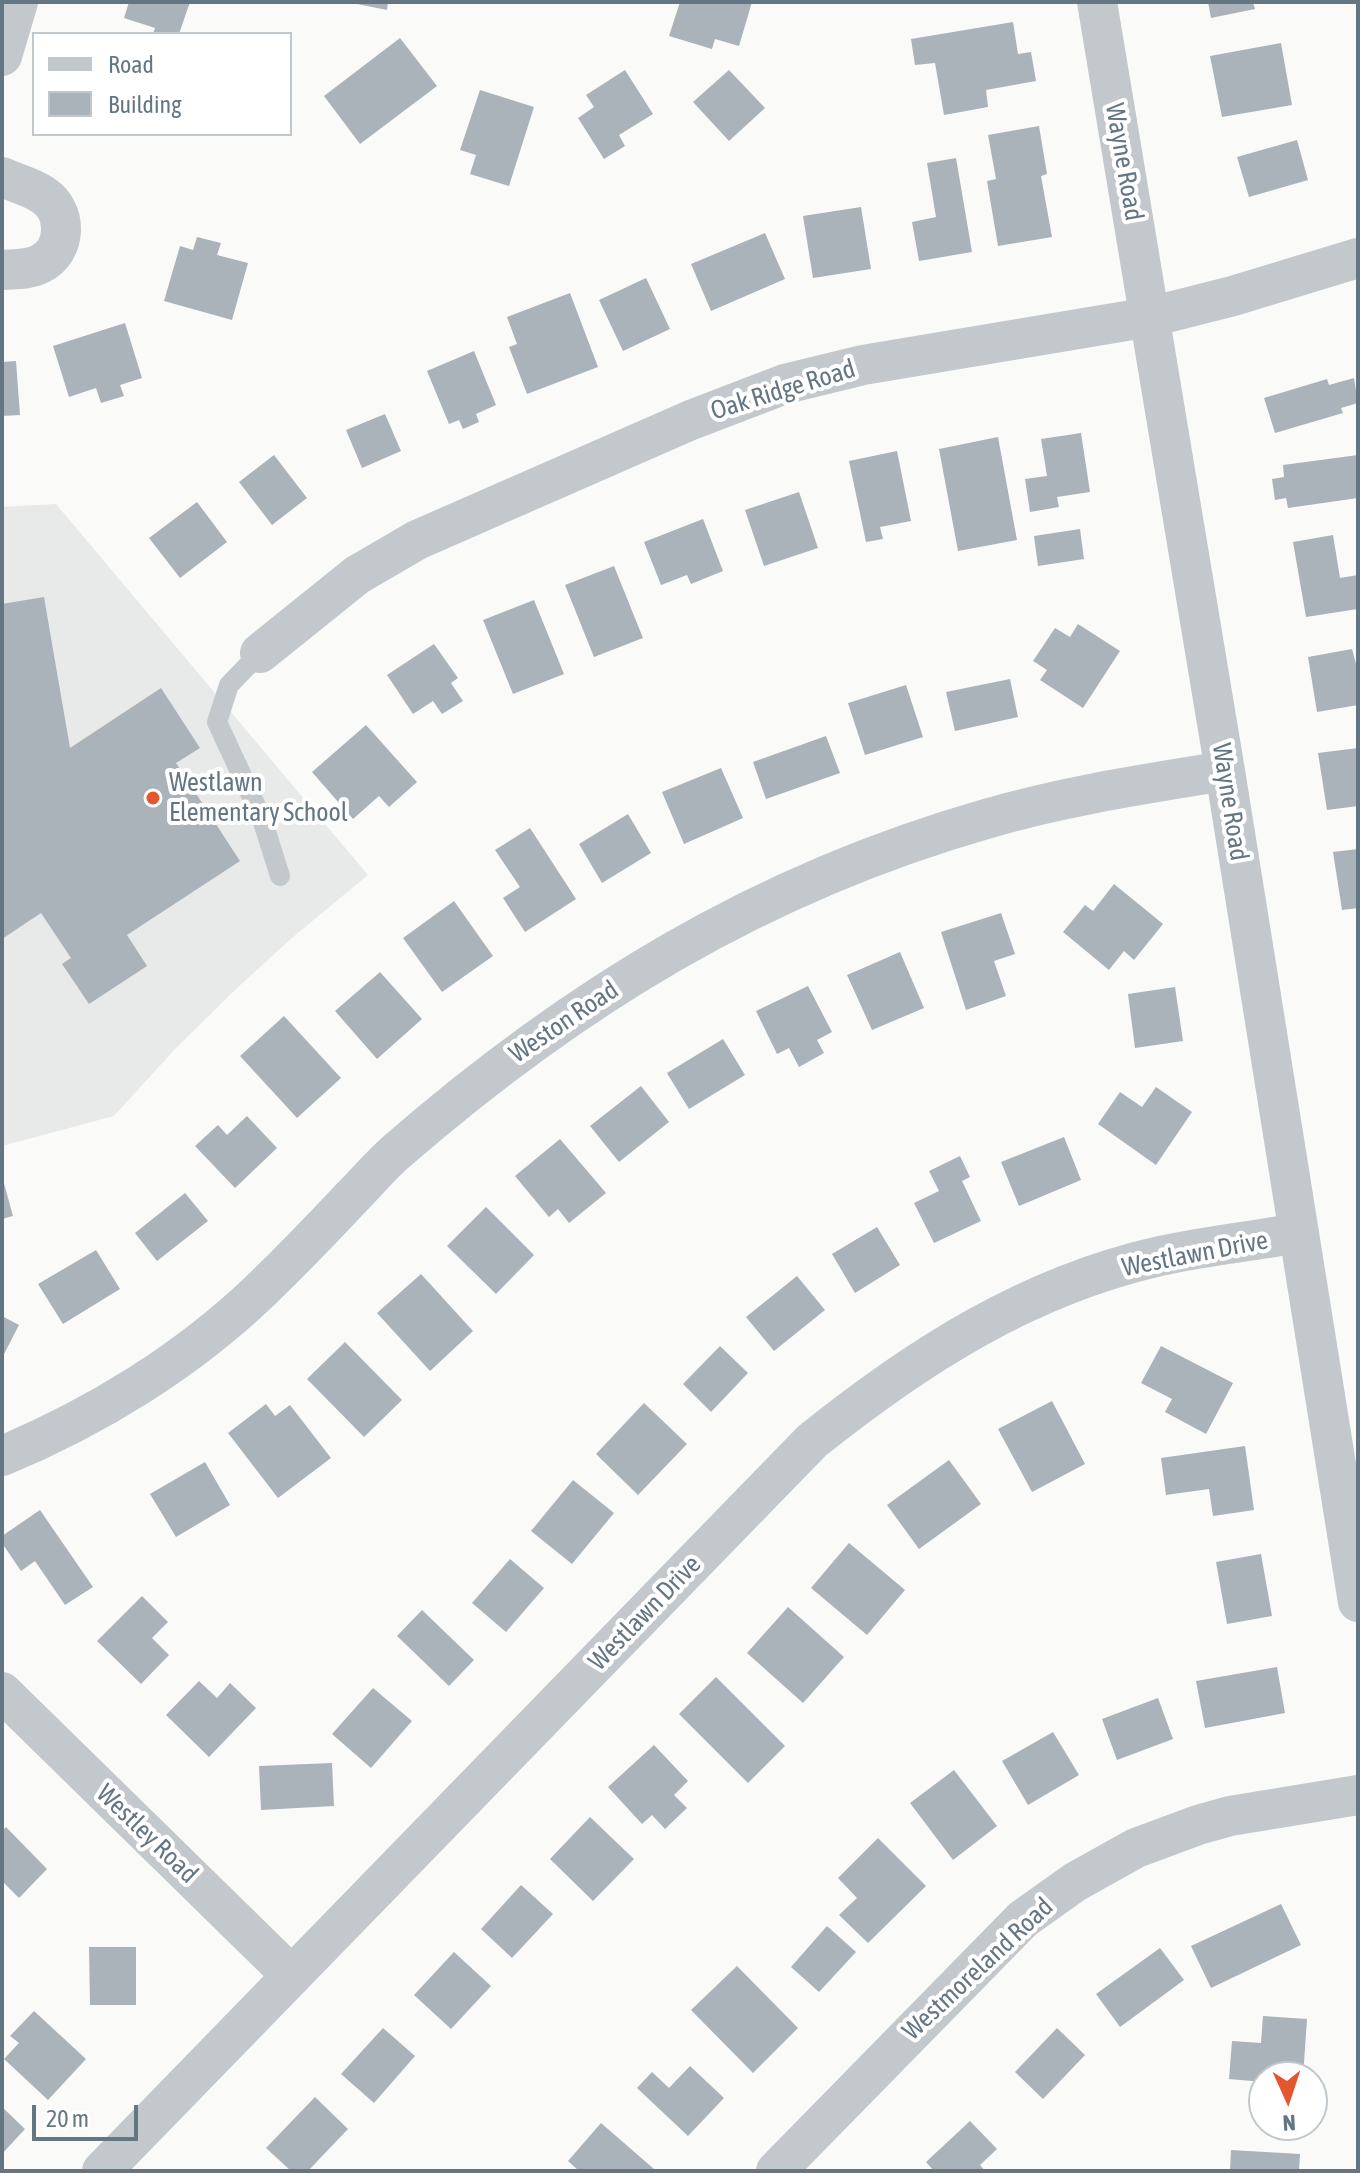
<!DOCTYPE html>
<html>
<head>
<meta charset="utf-8">
<style>
	body { margin:0 }
	#map { position:relative; width:1360px; height:2173px; overflow:hidden; background:#fafaf8; font-family:"Asap Condensed",sans-serif }
	canvas { display:block }
	.frame { position:absolute; inset:0; border:4px solid #657683; pointer-events:none }
	.legend { position:absolute; left:32px; top:32px; width:260px; height:104px; box-sizing:border-box; background:#fff; border:2px solid #c1c8cd; margin:0; padding:10px 14px; list-style:none; font-size:24px; color:#657683 }
	.legend li { display:flex; align-items:center; gap:16px; height:40px }
	.legend b { width:40px; border:2px solid #c1c8cd }
	.north { position:absolute; left:1248px; top:2061px; width:80px; height:80px; box-sizing:border-box; background:#fff; border:2px solid #c1c8cd; border-radius:50%; rotate:177deg; font-size:22px; font-weight:700; line-height:32px; text-align:center; color:#657683 }
	.north::after { content:''; display:block; margin:auto; width:28px; height:36px; background:#e4572e; clip-path:polygon(50% 0,100% 100%,50% 72%,0 100%) }
	.scale { position:absolute; left:32px; top:2105px; width:106px; height:36px; box-sizing:border-box; border:4px solid #657683; border-top:0; padding-left:10px; font-size:24px; line-height:28px; white-space:nowrap; color:#657683; -webkit-text-stroke:6px #fff; paint-order:stroke }
</style>
</head>
<body>
<div id="map">
<canvas width="1360" height="2173"></canvas>
<div class="frame"></div>
<ul class="legend">
<li><b style="height:10px;background:#c3c8cc"></b>Road</li>
<li><b style="height:22px;background:#aab3b9"></b>Building</li>
</ul>
<div class="north">N</div>
<div class="scale">20 m</div>
</div>
<script>
const context = document.querySelector('canvas').getContext('2d');
context.lineJoin = 'round';
function fillPath(path, color) { context.fillStyle = color; context.fill(path, 'evenodd'); }
function stroke(path, color, width, dash) { context.strokeStyle = color; context.lineWidth = width; context.lineCap = dash ? 'butt' : 'round'; context.setLineDash(dash || []); context.stroke(path); }
function drawText(font, color, halo, rows, align = 'center') {
  context.font = font + ' "Asap Condensed",sans-serif'; context.lineWidth = 8; context.setLineDash([]); context.textBaseline = 'middle'; context.strokeStyle = halo; context.fillStyle = color; for (const [text, x, y, turn = 0] of rows) {
    context.save(); context.translate(x, y); context.rotate((+turn || 0) * Math.PI / 180); context.textAlign = isNaN(turn) ? turn : align; if (halo) context.strokeText(text, 0, 0); context.fillText(text, 0, 0); context.restore();
  }
}
fillPath(new Path2D(`
	M 56,504 L 368,875 L 293,937 L 237,988 L 175,1049 L 114,1116 L 2,1146 L 2,507 Z`), '#e8e9e9');
fillPath(new Path2D(`
	M 129,2 L 190,2 L 179,34 L 153,34 L 155,28 L 124,18 Z
	M 347,2 L 388,2 L 387,10 Z
	M 680,2 L 752,2 L 739,46 L 715,39 L 712,49 L 669,36 Z
	M 1208,2 L 1253,2 L 1255,9 L 1211,18 Z
	M 1013,22 L 1018,54 L 1031,52 L 1036,81 L 986,90 L 988,107 L 944,115 L 935,63 L 915,65 L 911,39 Z
	M 400,38 L 437,86 L 360,144 L 324,96 Z
	M 1281,43 L 1292,105 L 1222,117 L 1210,56 Z
	M 625,70 L 653,114 L 619,135 L 625,146 L 604,159 L 578,118 L 594,107 L 586,95 Z
	M 729,70 L 765,108 L 729,141 L 693,102 Z
	M 480,90 L 534,107 L 509,186 L 470,174 L 476,155 L 460,150 Z
	M 1039,126 L 1047,174 L 1041,176 L 1052,237 L 998,246 L 987,181 L 996,179 L 988,135 Z
	M 1297,140 L 1308,180 L 1249,197 L 1237,157 Z
	M 956,158 L 972,252 L 919,261 L 912,222 L 936,217 L 927,163 Z
	M 861,207 L 871,269 L 813,278 L 803,216 Z
	M 765,233 L 785,279 L 711,311 L 691,264 Z
	M 197,237 L 221,243 L 217,255 L 248,263 L 232,320 L 164,301 L 180,246 L 193,250 Z
	M 646,278 L 670,329 L 623,351 L 599,300 Z
	M 570,293 L 598,367 L 527,394 L 509,347 L 517,344 L 507,317 Z
	M 125,323 L 142,378 L 120,385 L 124,396 L 101,403 L 96,388 L 69,397 L 53,346 Z
	M 474,351 L 496,405 L 476,414 L 479,422 L 463,429 L 459,420 L 449,424 L 427,371 Z
	M 16,361 L 20,415 L 2,416 L 2,362 Z
	M 1354,378 L 1358,403 L 1341,408 L 1343,413 L 1275,433 L 1264,398 L 1327,379 L 1329,385 Z
	M 385,414 L 401,451 L 362,468 L 346,430 Z
	M 1081,433 L 1090,492 L 1057,497 L 1059,507 L 1030,512 L 1025,479 L 1047,476 L 1041,439 Z
	M 998,437 L 1017,540 L 958,551 L 939,449 Z
	M 897,451 L 911,521 L 880,527 L 883,539 L 866,542 L 849,461 Z
	M 274,455 L 307,498 L 272,525 L 239,482 Z
	M 1358,455 L 1358,498 L 1288,508 L 1286,498 L 1275,500 L 1272,479 L 1284,477 L 1283,465 Z
	M 799,492 L 818,548 L 764,566 L 745,510 Z
	M 197,502 L 227,542 L 180,578 L 149,538 Z
	M 703,519 L 723,571 L 691,584 L 687,575 L 661,585 L 644,542 Z
	M 1080,529 L 1084,559 L 1038,566 L 1034,536 Z
	M 1333,535 L 1340,578 L 1358,575 L 1358,609 L 1306,617 L 1293,542 Z
	M 614,566 L 643,638 L 594,657 L 565,585 Z
	M 44,597 L 70,748 L 161,688 L 200,748 L 176,763 L 240,861 L 127,935 L 147,966 L 89,1004 L 62,964 L 71,958 L 41,913 L 2,939 L 2,604 Z
	M 534,600 L 564,674 L 513,694 L 483,620 Z
	M 1078,624 L 1120,651 L 1083,708 L 1040,680 L 1047,670 L 1033,661 L 1055,628 L 1070,637 Z
	M 434,644 L 458,678 L 451,683 L 463,701 L 442,714 L 433,701 L 413,714 L 387,675 Z
	M 1352,649 L 1358,671 L 1358,705 L 1317,712 L 1308,657 Z
	M 1010,679 L 1018,717 L 955,731 L 946,692 Z
	M 906,685 L 923,737 L 865,755 L 848,703 Z
	M 366,725 L 417,782 L 389,807 L 379,796 L 353,819 L 312,772 Z
	M 826,736 L 840,773 L 766,799 L 753,762 Z
	M 1358,748 L 1358,806 L 1327,810 L 1318,753 Z
	M 721,768 L 743,818 L 684,844 L 662,792 Z
	M 628,814 L 651,853 L 602,883 L 579,844 Z
	M 530,828 L 576,899 L 525,932 L 503,898 L 520,887 L 495,850 Z
	M 1358,849 L 1358,908 L 1342,910 L 1333,852 Z
	M 1114,884 L 1163,924 L 1134,960 L 1124,951 L 1109,970 L 1063,932 L 1085,905 L 1093,911 Z
	M 454,901 L 493,956 L 442,992 L 403,938 Z
	M 1001,913 L 1015,954 L 994,961 L 1006,996 L 966,1010 L 941,932 Z
	M 900,952 L 924,1008 L 872,1030 L 847,975 Z
	M 380,972 L 422,1019 L 377,1059 L 335,1011 Z
	M 808,986 L 832,1032 L 817,1040 L 824,1053 L 799,1067 L 789,1048 L 777,1054 L 756,1011 Z
	M 1175,987 L 1183,1041 L 1135,1048 L 1128,994 Z
	M 284,1016 L 341,1078 L 297,1118 L 240,1056 Z
	M 723,1039 L 745,1075 L 689,1109 L 667,1073 Z
	M 641,1086 L 669,1122 L 619,1162 L 590,1126 Z
	M 1156,1087 L 1192,1112 L 1156,1165 L 1098,1124 L 1120,1092 L 1142,1107 Z
	M 247,1116 L 277,1148 L 235,1188 L 195,1146 L 218,1125 L 227,1135 Z
	M 1064,1137 L 1081,1180 L 1019,1206 L 1001,1162 Z
	M 560,1139 L 606,1193 L 569,1223 L 558,1209 L 549,1217 L 515,1176 Z
	M 960,1156 L 970,1177 L 962,1181 L 981,1221 L 934,1243 L 914,1203 L 939,1191 L 929,1171 Z
	M 2,1176 L 13,1216 L 2,1219 Z
	M 185,1193 L 208,1221 L 157,1261 L 135,1233 Z
	M 486,1207 L 534,1255 L 496,1294 L 447,1246 Z
	M 877,1227 L 900,1265 L 855,1293 L 832,1254 Z
	M 96,1250 L 120,1289 L 63,1324 L 38,1284 Z
	M 421,1274 L 473,1331 L 430,1371 L 377,1313 Z
	M 797,1276 L 825,1310 L 774,1351 L 746,1317 Z
	M 2,1316 L 19,1325 L 2,1358 Z
	M 345,1342 L 402,1400 L 364,1437 L 307,1379 Z
	M 720,1346 L 748,1373 L 711,1412 L 683,1384 Z
	M 1161,1346 L 1233,1383 L 1206,1434 L 1165,1412 L 1172,1399 L 1141,1383 Z
	M 1052,1401 L 1085,1464 L 1032,1492 L 998,1429 Z
	M 644,1403 L 687,1444 L 638,1495 L 596,1454 Z
	M 266,1404 L 275,1416 L 290,1405 L 331,1458 L 278,1498 L 228,1433 Z
	M 1245,1446 L 1254,1510 L 1213,1516 L 1209,1489 L 1166,1495 L 1161,1458 Z
	M 949,1460 L 981,1504 L 919,1549 L 887,1505 Z
	M 205,1462 L 230,1505 L 176,1537 L 150,1494 Z
	M 573,1480 L 614,1513 L 572,1564 L 531,1531 Z
	M 40,1510 L 93,1587 L 65,1605 L 35,1561 L 21,1571 L 2,1543 L 2,1536 Z
	M 849,1543 L 905,1590 L 867,1635 L 811,1588 Z
	M 1261,1554 L 1272,1616 L 1227,1624 L 1216,1562 Z
	M 510,1559 L 544,1588 L 506,1632 L 472,1603 Z
	M 142,1596 L 168,1622 L 152,1638 L 169,1655 L 141,1684 L 97,1641 Z
	M 788,1607 L 844,1657 L 803,1703 L 747,1653 Z
	M 422,1610 L 474,1660 L 449,1686 L 397,1636 Z
	M 1277,1667 L 1285,1713 L 1205,1728 L 1196,1681 Z
	M 716,1677 L 785,1746 L 748,1783 L 679,1714 Z
	M 199,1681 L 217,1698 L 230,1683 L 256,1708 L 209,1757 L 166,1715 Z
	M 373,1688 L 412,1721 L 371,1768 L 332,1734 Z
	M 1158,1698 L 1173,1739 L 1117,1760 L 1102,1719 Z
	M 1053,1732 L 1079,1775 L 1028,1805 L 1002,1761 Z
	M 654,1745 L 688,1781 L 674,1795 L 687,1808 L 665,1829 L 652,1815 L 642,1824 L 608,1787 Z
	M 332,1763 L 334,1806 L 261,1810 L 259,1766 Z
	M 954,1770 L 997,1826 L 953,1860 L 910,1803 Z
	M 590,1817 L 634,1859 L 593,1901 L 550,1859 Z
	M 6,1827 L 47,1869 L 19,1898 L 2,1881 L 2,1831 Z
	M 878,1838 L 926,1886 L 868,1943 L 839,1915 L 857,1898 L 838,1878 Z
	M 521,1885 L 553,1914 L 512,1958 L 481,1929 Z
	M 1281,1904 L 1301,1945 L 1211,1988 L 1191,1946 Z
	M 827,1926 L 856,1952 L 819,1992 L 791,1967 Z
	M 89,1947 L 136,1947 L 136,2005 L 90,2005 Z
	M 1160,1948 L 1184,1980 L 1120,2027 L 1096,1994 Z
	M 454,1952 L 491,1986 L 451,2029 L 414,1995 Z
	M 737,1966 L 798,2028 L 753,2073 L 691,2010 Z
	M 34,2011 L 86,2059 L 48,2100 L 4,2059 L 19,2043 L 10,2036 Z
	M 1263,2016 L 1307,2019 L 1303,2077 L 1264,2077 L 1264,2082 L 1229,2079 L 1232,2041 L 1261,2043 Z
	M 383,2028 L 415,2056 L 374,2103 L 341,2074 Z
	M 1057,2028 L 1085,2055 L 1043,2099 L 1015,2072 Z
	M 690,2066 L 724,2098 L 688,2136 L 637,2088 L 652,2072 L 669,2088 Z
	M 315,2097 L 348,2129 L 308,2171 L 291,2171 L 266,2148 Z
	M 2,2107 L 25,2129 L 2,2154 Z
	M 970,2121 L 997,2149 L 980,2165 L 985,2171 L 934,2171 L 926,2162 Z
	M 601,2123 L 654,2169 L 653,2171 L 579,2171 L 568,2161 Z
	M 1231,2150 L 1300,2154 L 1299,2171 L 1230,2171 Z`), '#aab3b9');
stroke(new Path2D(`
	M 260,653 L 229,685 L 217,722 L 262,819 L 280,876`), '#c3c8cc', 20);
stroke(new Path2D(`
	M 1097,2 L 1225,771 L 1358,1602
	M 2,56 L 18,2
	M 2,177 C 15,183 32,187 43,195 C 68,211 67,251 40,264 C 28,270 15,269 2,270
	M 260,653 L 357,575 L 417,540 L 691,420 L 785,384 L 863,365 L 1150,317 L 1233,296 L 1358,258
	M 2,1456 C 96,1417 187,1361 261,1290 C 292,1260 322,1229 351,1198 C 366,1183 380,1166 396,1152 C 573,998 759,884 986,819 C 1064,796 1145,784 1225,771
	M 2,1692 L 292,1976
	M 102,2171 L 812,1441 C 917,1357 1027,1286 1160,1256 C 1206,1246 1253,1241 1299,1233
	M 776,2171 L 1023,1919 L 1075,1882 L 1136,1848 L 1198,1825 L 1230,1816 L 1358,1795`), '#c3c8cc', 40);
for (const [x, y, r, color] of [
	[153,798,8,"#e4572e"]
]) { const dot = new Path2D(); dot.arc(x, y, r, 0, 2 * Math.PI); context.fillStyle = color; context.fill(dot); stroke(dot, '#fff', 3); }
drawText('26px', '#657683', '#fff', [
	["Wayne Road",1124,162,80],
	["Oak Ridge Road",783,390,-17],
	["Wayne Road",1230,802,81],
	["Weston Road",564,1022,-34],
	["Westlawn Drive",1195,1254,-11],
	["Westlawn Drive",645,1613,-46],
	["Westley Road",147,1834,44],
	["Westmoreland Road",978,1969,-43]
]);
drawText('26px', '#657683', '#fff', [
	["Westlawn",169,783],
	["Elementary School",169,813]
], 'left');
</script>
</body>
</html>
